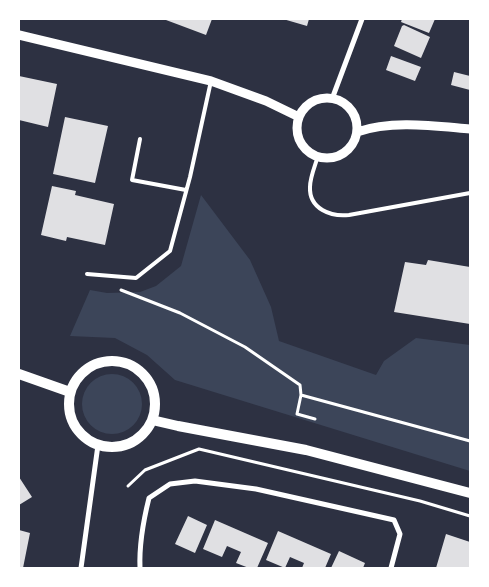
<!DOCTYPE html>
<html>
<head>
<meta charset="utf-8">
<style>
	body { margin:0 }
	#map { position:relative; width:489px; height:587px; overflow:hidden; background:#2d3142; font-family:Raleway,sans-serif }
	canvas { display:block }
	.frame { position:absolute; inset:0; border:20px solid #fff; pointer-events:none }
</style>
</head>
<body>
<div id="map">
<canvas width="489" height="587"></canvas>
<div class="frame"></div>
</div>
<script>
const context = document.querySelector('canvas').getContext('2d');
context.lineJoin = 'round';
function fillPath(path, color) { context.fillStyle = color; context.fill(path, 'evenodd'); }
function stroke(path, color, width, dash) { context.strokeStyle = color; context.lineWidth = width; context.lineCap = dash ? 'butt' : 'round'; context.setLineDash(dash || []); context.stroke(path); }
fillPath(new Path2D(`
	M 201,195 L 250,260 L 271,307 L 279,341 L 376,375 L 384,361 L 416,338 L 470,345 L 470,471 L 175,380 L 147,355 L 115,338 L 70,336 L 90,290 L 107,293 L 140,292 L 156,286 L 181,266 Z
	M82 404a30 30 0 1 1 60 0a30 30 0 1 1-60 0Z`), '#3c4559');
fillPath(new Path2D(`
	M 167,19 L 212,19 L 206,35 L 166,20 Z
	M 283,19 L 309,19 L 307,26 Z
	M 402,19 L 435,19 L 429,33 L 401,22 Z
	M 404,25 L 430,37 L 421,58 L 394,46 L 402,26 Z
	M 391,56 L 421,67 L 415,81 L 386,70 Z
	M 454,72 L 470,76 L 470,90 L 451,85 Z
	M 19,76 L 57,84 L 48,127 L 19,120 Z
	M 65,117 L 108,126 L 95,183 L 53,174 Z
	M 52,186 L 76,191 L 75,195 L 114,204 L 105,245 L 67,237 L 66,241 L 41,235 Z
	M 428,260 L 470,267 L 470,324 L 394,312 L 405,262 L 426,265 Z
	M 19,477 L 32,497 L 19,505 Z
	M 188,516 L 207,525 L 195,553 L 175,544 Z
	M 215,520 L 268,543 L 257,568 L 249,568 L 236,563 L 241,552 L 227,546 L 222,557 L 203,549 Z
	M 19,530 L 30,533 L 23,568 L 19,568 Z
	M 278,531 L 331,554 L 325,568 L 302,568 L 304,563 L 290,557 L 285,568 L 266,560 Z
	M 446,534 L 470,542 L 469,568 L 436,568 Z
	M 339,551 L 365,563 L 363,568 L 331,568 Z`), '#e0e0e3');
stroke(new Path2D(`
	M 121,290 L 180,313 L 245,347 L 300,385 L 301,395 L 297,414 L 315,419
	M 301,395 L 470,441
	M 128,486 L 145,470 L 199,449 L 420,501 L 470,516`), '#fff', 3);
stroke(new Path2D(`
	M 140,139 L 132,180 L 186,190
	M 318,156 C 315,166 310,177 310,187 C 309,209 331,217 349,215 L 470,193
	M 87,274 L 136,278 L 170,251 L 190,177 L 211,81`), '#fff', 4);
stroke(new Path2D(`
	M 332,99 L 362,19
	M 81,568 L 98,445
	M 140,568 C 139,544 143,522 149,498 L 170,484 L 195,481 L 256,489 L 394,520 L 400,534 L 391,568`), '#fff', 5);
stroke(new Path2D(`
	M 19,35 L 211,81 L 266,101 L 299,117
	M297 128a30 30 0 1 1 60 0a30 30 0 1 1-60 0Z
	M 357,132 C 392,120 434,126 470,129`), '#fff', 9);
stroke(new Path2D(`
	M69 404a43 43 0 1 1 86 0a43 43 0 1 1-86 0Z
	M 19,374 L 70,392
	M 152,420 L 178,426 L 306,450 L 470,493`), '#fff', 10);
</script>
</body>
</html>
